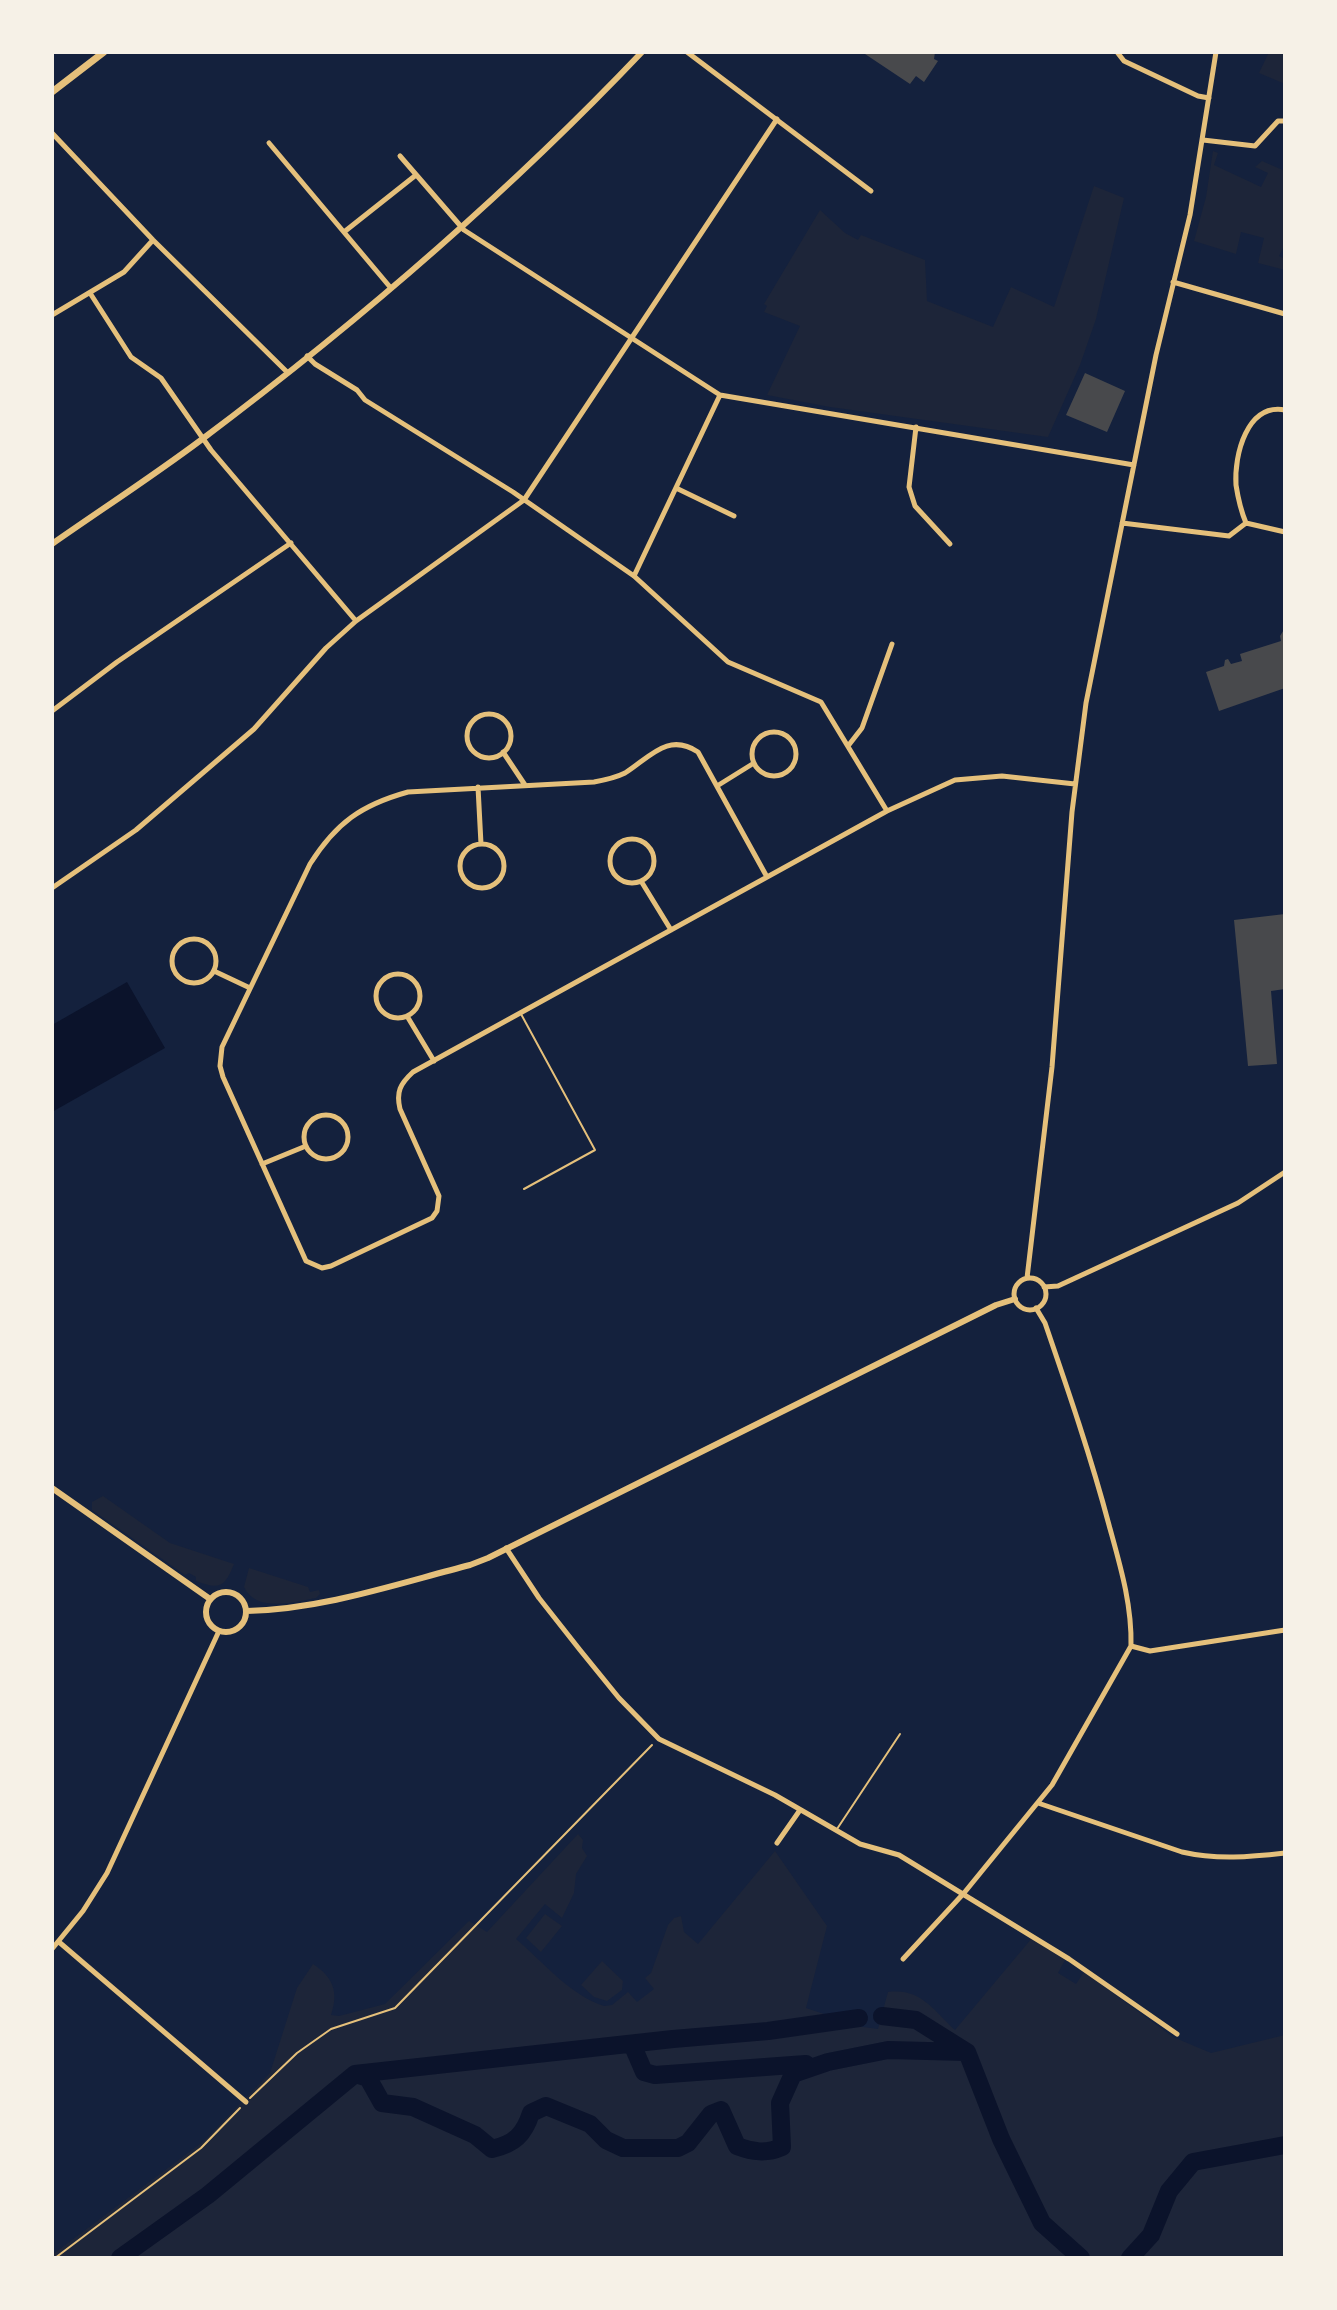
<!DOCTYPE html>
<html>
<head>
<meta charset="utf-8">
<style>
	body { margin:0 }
	#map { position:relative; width:1337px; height:2310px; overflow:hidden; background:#14213d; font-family:Jost,sans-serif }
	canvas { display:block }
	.frame { position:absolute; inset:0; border:54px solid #f6f1e7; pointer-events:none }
</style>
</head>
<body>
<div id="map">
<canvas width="1337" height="2310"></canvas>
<div class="frame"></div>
</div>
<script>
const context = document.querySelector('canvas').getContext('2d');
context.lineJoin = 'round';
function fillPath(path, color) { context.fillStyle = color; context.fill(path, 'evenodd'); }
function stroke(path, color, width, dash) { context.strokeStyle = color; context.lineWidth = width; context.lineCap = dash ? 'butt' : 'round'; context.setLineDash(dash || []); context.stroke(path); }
fillPath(new Path2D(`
	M 1269,52 L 1285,52 L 1285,84 L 1259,73 Z
	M 1213,151 L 1218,153 L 1214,165 L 1261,187 L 1268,173 L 1255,167 L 1262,161 L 1285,171 L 1285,244 L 1279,256 L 1285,259 L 1285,270 L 1258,263 L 1264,238 L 1241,232 L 1236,254 L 1194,241 L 1206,197 Z
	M 1094,186 L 1124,198 L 1096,319 L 1080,365 L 1048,437 L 830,407 L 767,395 L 800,326 L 764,312 L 767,306 L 764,304 L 820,210 L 845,233 L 858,240 L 861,235 L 925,260 L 927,301 L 993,327 L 1011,287 L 1054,307 Z
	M 103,1496 L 170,1543 L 234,1564 C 225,1587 220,1590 196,1581 L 196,1577 L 189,1573 L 185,1575 L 92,1510 L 92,1502 Z
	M 249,1568 L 308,1587 L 310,1592 L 319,1590 L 320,1594 L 316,1598 C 294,1602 256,1613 244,1587 Z
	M 578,1834 L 583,1840 L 582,1848 L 587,1856 L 576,1874 L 574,1893 L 562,1918 L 545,1904 L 516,1939 C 541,1960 571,1996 604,2006 L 612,2005 L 628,1992 L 637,2002 L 654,1989 L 645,1978 L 651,1973 L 668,1925 L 674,1918 L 681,1916 L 684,1932 L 698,1944 L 775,1851 L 827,1926 L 806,2008 L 863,2027 L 878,2029 L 888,1992 C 921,1988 932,2009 955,2030 L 1032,1938 L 1065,1960 L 1058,1973 L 1076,1984 L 1084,1972 L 1173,2037 L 1211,2053 L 1285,2035 L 1285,2258 L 52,2258 L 52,2255 L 204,2141 L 270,2073 L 297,1988 L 313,1964 C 333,1977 339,1992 331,2015 L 339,2016 L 385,2004 L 469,1921 L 487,1932 Z
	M 545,1914 L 562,1926 L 541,1952 L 526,1938 Z
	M 602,1961 L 623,1981 L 622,1990 L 607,2001 L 594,1997 L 581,1985 Z`), '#1d2539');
fillPath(new Path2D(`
	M 127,982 L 165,1048 L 52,1112 L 52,1025 Z`), '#0b132b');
stroke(new Path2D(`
	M 882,2016 L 916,2020 L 967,2052 L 1001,2139 L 1042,2223 L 1081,2258
	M 632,2044 L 644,2072 L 655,2075 L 806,2064
	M 355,2074 L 368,2078 L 382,2103 L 413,2107 L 475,2135 L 492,2149 C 514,2144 524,2135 531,2113 L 546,2106 L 590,2124 L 606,2140 L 623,2148 L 678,2148 L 688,2143 L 711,2114 L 721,2110 L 737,2146 C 753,2152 766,2154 782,2147 L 780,2103 L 793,2074 L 828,2062 L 888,2050 L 967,2052
	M 120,2258 L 208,2195 L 355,2074 L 673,2039 L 768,2031 L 859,2018
	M 1130,2258 L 1151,2235 L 1169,2191 L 1193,2162 L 1285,2145`), '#0b132b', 18);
fillPath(new Path2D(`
	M 862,52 L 935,52 L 934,59 L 938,61 L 924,82 L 916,76 L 910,84 Z
	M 1085,373 L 1125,391 L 1107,432 L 1066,415 Z
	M 1285,628 L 1285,688 L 1219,711 L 1206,672 L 1224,666 L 1225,660 L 1228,659 L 1231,664 L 1242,661 L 1240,654 L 1281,641 L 1280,636 Z
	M 1285,914 L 1285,989 L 1271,991 L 1277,1064 L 1248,1066 L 1234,920 Z`), '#48494c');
stroke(new Path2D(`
	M 250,2098 L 297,2053 L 331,2029 L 395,2008 L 652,1745
	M 55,2258 L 201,2148 L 240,2108`), '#e5c07b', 2);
stroke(new Path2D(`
	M 521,1014 L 595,1150 L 524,1189
	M 837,1829 L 900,1734`), '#e5c07b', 2);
stroke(new Path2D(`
	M 687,52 L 871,191
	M 1117,52 L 1124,61 L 1198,96 L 1209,98
	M 52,133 L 153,240 L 287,372
	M 1203,140 L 1255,146 L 1278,121 L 1285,121
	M 269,143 L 390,287
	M 400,156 L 464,230 L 720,395 L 1134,465
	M 344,232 L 416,175
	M 1173,282 L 1285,314
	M 90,293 L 131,357 L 161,378 L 211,450 L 356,621
	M 52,315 L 124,272 L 153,240
	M 307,356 L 315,364 L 357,390 L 365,400 L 513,492 L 634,576 L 728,662 L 821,702 L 887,811
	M 1285,410 C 1247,403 1234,455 1236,485 C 1238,498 1241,511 1246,523 L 1285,532
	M 916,427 L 909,487 L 915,506 L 950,544
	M 676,488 L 734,516
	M 1122,523 L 1229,536 L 1246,523
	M 634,576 L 720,395
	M 52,711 L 117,662 L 291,543
	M467 736a22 22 0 1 1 44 0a22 22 0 1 1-44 0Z
	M752 754a22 22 0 1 1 44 0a22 22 0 1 1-44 0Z
	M 848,746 L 862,728 L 892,644
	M 503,752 L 525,785
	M 717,786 L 754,763
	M 478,787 L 481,844
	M610 861a22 22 0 1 1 44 0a22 22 0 1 1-44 0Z
	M460 866a22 22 0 1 1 44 0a22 22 0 1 1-44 0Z
	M 767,877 L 698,752 C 668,732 650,757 625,773 C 615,778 605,780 594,782 L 408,792 C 361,805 336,823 310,864 L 222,1047 L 220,1066 L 223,1077 L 306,1261 L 322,1268 L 331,1266 L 432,1218 L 437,1211 L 439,1196 L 400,1109 C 396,1092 400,1084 413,1072 L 887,811 L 955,780 L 1002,776 L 1075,784
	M 641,881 L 671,930
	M 52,888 L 136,830 L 254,729 L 326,648 L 356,621 L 524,500 L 777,119
	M172 961a22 22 0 1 1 44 0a22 22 0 1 1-44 0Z
	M 214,971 L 250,988
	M376 996a22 22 0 1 1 44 0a22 22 0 1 1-44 0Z
	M 407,1016 L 434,1061
	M304 1137a22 22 0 1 1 44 0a22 22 0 1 1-44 0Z
	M 262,1164 L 306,1146
	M 1027,1278 L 1052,1067 L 1072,812 L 1086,703 L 1156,355 L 1190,215 L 1216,52
	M1014 1294a16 16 0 1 1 32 0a16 16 0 1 1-32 0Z
	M 1044,1287 L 1058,1286 L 1238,1203 L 1285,1172
	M 506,1548 L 539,1598 L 580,1650 L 619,1698 L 659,1739 L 775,1795 L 860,1844 L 899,1855 L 1069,1959 L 1177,2034
	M 1131,1646 L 1150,1651 L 1285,1630
	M 1038,1803 L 1182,1852 C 1217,1860 1250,1857 1285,1853
	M 777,1843 L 800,1810
	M 59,1942 L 246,2102
	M 52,1949 L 83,1911 L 107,1873 L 219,1631
	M 903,1959 L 964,1893 L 1052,1785 L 1131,1646 C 1132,1604 1120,1565 1109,1525 C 1091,1457 1068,1390 1045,1323 L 1036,1308`), '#e5c07b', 5);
stroke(new Path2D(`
	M 52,544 C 102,509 153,476 201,440 C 357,323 508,193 642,52
	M 52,1488 L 210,1599
	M206 1612a20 20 0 1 1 40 0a20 20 0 1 1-40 0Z
	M 247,1611 C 324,1609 396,1584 470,1565 L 488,1558 L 996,1305 L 1015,1299`), '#e5c07b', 6);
stroke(new Path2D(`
	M 52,92 L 104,52`), '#e5c07b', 7);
</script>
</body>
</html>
